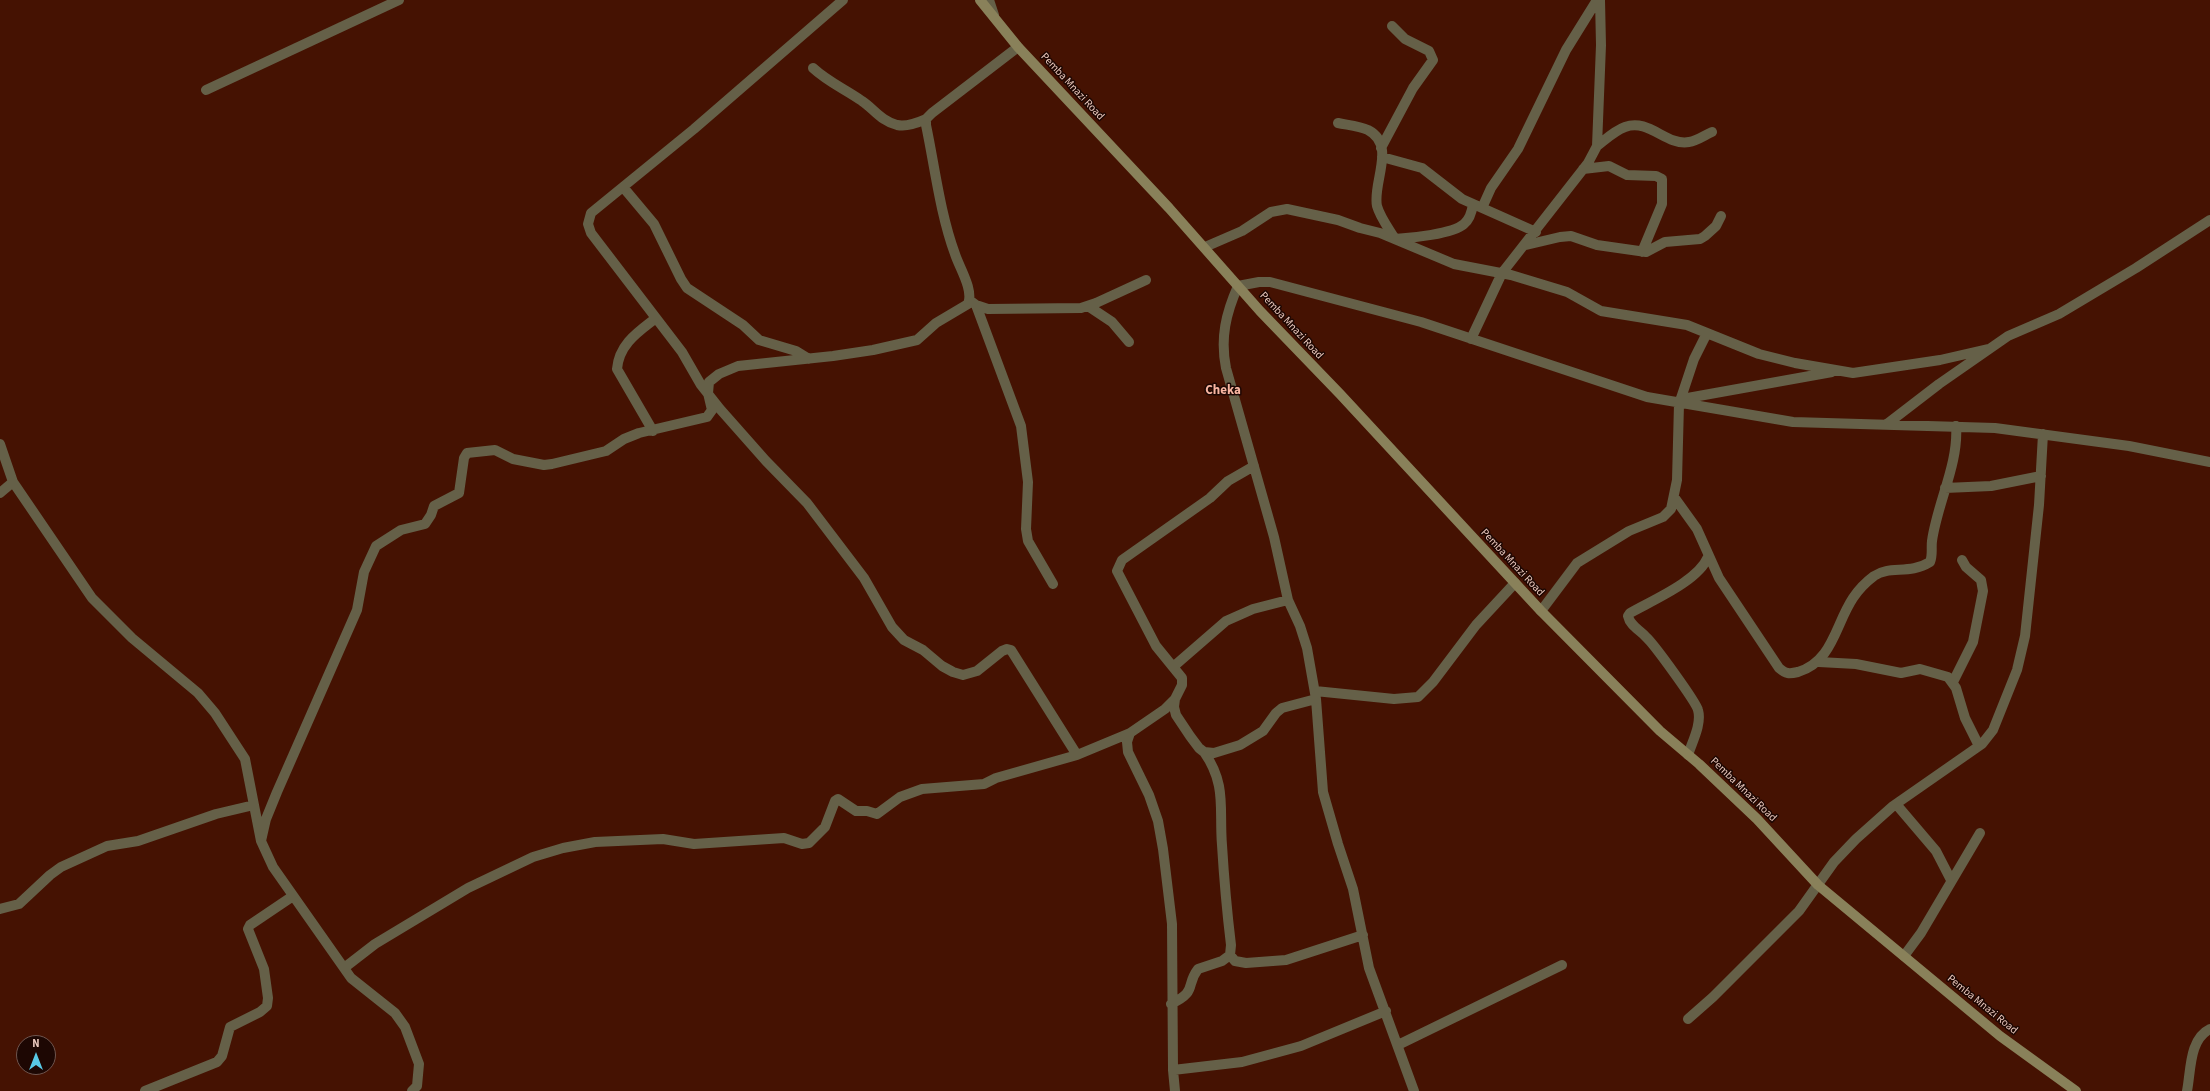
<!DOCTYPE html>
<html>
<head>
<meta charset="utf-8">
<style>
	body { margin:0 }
	#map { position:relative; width:2210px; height:1091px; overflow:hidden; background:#451202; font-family:"Source Sans 3",sans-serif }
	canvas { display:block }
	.north { position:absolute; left:16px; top:1035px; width:40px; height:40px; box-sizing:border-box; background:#1d0703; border:1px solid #6f554e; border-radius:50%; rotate:0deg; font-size:11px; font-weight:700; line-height:16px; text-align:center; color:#ebc9be }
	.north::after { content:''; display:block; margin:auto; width:14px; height:18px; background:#59c8e5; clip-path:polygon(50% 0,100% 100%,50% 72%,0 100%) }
</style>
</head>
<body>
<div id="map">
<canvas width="2210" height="1091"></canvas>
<div class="north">N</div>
</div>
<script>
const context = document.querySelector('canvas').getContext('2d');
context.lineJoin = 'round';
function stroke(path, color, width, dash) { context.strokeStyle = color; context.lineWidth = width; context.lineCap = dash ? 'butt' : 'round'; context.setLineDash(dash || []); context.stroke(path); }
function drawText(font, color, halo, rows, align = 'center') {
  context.font = font + ' "Source Sans 3",sans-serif'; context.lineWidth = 3; context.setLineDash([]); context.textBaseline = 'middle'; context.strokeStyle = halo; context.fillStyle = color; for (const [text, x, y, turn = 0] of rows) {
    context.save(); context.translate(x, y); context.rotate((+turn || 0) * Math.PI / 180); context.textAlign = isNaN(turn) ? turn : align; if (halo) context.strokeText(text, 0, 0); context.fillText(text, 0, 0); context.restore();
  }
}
stroke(new Path2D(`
	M 843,0 L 694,129 L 591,213 L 588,224 L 591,233 L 682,352 L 701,385 L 720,409 L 766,461 L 807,503 L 864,578 L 892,627 L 904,640 L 923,650 L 942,666 L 953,672 L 963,675 L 977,671 L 1002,651 L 1007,649 L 1011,650 L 1077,755 L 1130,733
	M 989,0 L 994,15
	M 813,68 C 828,82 845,89 862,101 C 874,109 881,121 897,125 C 907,127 917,123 926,119
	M 206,90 L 399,0
	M 1338,123 C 1347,125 1359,126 1368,130 C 1397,145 1372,183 1377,206 C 1380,217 1389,229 1395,239 C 1411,238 1453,234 1464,224 C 1470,219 1472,211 1473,204
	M 1597,146 C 1605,140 1614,131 1625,127 C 1649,118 1666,146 1689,142 C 1697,141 1705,135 1712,132
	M 1381,148 L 1413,88 L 1433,60 L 1429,51 L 1405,39 L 1392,26
	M 1382,157 L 1422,168 L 1462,199 L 1536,232
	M 1583,169 L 1609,166 L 1627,175 L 1656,176 L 1662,179 L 1662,204 L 1642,252
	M 623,187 L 654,224 L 681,279 L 687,288 L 743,325 L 759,340 L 796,351 L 809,359
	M 1482,208 L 1491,188 L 1518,149 L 1566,50 L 1597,0
	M 1526,245 L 1560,237 L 1571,236 L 1597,245 L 1646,252 L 1665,242 L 1700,239 L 1705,236 L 1716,226 L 1721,216
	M 1205,247 L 1242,231 L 1271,212 L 1287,209 L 1338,220 L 1360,228 L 1380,233 L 1454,264 L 1511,275 L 1567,292 L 1601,311 L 1687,325 L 1759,354 L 1795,363 L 1853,373 L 1940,360 L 1988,349
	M 972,302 L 976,305 L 988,309 L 1081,308 L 1096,303 L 1146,280
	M 976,305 L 1021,426 L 1028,482 L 1026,529 L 1028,541 L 1053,584
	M 1088,306 L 1112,322 L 1129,342
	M 1471,339 L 1502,273 L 1588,163 L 1597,146 L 1601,45 L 1600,0
	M 1682,399 L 1832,372
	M 1887,424 L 1939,384 L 2008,336 L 2059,314 L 2136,268 L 2210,220
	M 653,431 L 617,369 C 619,344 638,332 656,318
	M 0,444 L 13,482 L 92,598 L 132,638 L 198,693 L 215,713 L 245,759 L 261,841 L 273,867 L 351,978 L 395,1013 L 405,1027 L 419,1064 L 417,1086 L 412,1091
	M 1254,466 L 1228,481 L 1210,498 L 1122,560 L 1117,571 L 1156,646 L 1182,678 L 1182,685 L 1175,699 L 1174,707 L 1176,715 L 1190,736 L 1199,748 L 1204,752 L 1214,753 L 1240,745 L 1263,731 L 1276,713 L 1282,708 L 1316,699
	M 1945,488 L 1991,486 L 2041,476
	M 0,493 L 13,482
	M 1674,497 L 1697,529 L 1719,578 L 1779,668 C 1786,674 1789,674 1798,672 C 1833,661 1835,625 1853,598 C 1859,589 1866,582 1874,576 C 1890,565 1909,575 1930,562 C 1933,555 1931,548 1932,541 C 1937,504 1959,463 1956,426
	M 1541,611 L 1577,563 L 1629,531 L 1663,517 L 1671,509 L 1677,480 L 1679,404 L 1694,359 L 1707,333
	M 1819,662 L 1856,664 L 1901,673 L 1920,669 L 1948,677 L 1956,688 L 1965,718 L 1979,746
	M 1173,667 L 1226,621 L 1253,609 L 1288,600
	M 1953,682 L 1973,642 L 1983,591 L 1981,580 L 1966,567 L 1962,560
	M 1315,691 L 1394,699 L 1418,697 L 1433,682 L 1476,625 L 1515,583
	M 1175,699 L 1165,709 L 1130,733 L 1127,742 L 1128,752 L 1149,795 L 1158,821 L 1163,849 L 1172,924 L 1173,1070 L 1175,1091
	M 1688,755 C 1692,742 1702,724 1698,710 C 1696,702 1654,644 1646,637 C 1640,630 1630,626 1628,616 L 1630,613 C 1653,600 1698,581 1708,557
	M 1896,804 L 1936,851 L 1951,880
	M 261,841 L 266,819 L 277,792 L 357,610 L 364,572 L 376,546 L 401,530 L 425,524 L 431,515 L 434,506 L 459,493 L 464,458 L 467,453 L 495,450 L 513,459 L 544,465 L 552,464 L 606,451 L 624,439 L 639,433 L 707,417 L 712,410 L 708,393 L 709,382 L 719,374 L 738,366 L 833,356 L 873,350 L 917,340 L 936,323 L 968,304 C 974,290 959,267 955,254 C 940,213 935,168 926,125 L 926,119 L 932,113 L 1018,47
	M 0,909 L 19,904 L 50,875 L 61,867 L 107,846 L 138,841 L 216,814 L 254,805
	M 1230,955 L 1235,961 L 1246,963 L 1286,960 L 1363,935
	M 1904,956 L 1921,933 L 1980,833
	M 344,968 L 375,944 L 468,888 L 533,857 L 563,848 L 595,842 L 663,839 L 694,844 L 784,838 L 802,844 L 809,843 L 825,827 L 835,801 L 838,799 L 856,811 L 867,811 L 877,814 L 900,797 L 922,789 L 984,784 L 996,778 L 1077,755
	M 1171,1004 C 1198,991 1185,986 1198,969 L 1222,961 L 1230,955 L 1231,945 C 1227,912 1224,878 1222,845 C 1219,808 1227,785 1204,752
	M 1688,1019 L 1713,997 L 1799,911 L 1834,862 L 1856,839 L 1893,806 L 1982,744 L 1993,730 L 2017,670 L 2025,636 L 2039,505 L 2043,434
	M 1398,1045 L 1562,965
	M 1173,1070 L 1242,1062 L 1301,1046 L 1386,1011
	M 145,1091 L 217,1062 L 222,1056 L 230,1027 L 260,1012 L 267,1006 L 268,998 L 264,969 L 248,929 L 250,925 L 293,896
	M 1414,1091 L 1369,968 L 1353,889 L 1338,844 L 1323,792 L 1316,699 L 1307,648 L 1300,626 L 1288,600 L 1274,537 L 1226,368 C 1220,338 1226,313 1238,286 L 1259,282 L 1270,282 L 1421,322 L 1647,397 L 1793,422 L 1995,428 L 2129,446 L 2210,462
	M 2187,1091 C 2191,1071 2189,1039 2210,1029`), '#656048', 10);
stroke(new Path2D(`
	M 980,0 L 1018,47 L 1169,208 L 1260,311 L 1340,394 L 1541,611 L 1660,731 L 1699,764 L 1757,819 L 1818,885 L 2000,1036 L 2076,1091`), '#89815a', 10);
drawText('11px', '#ebc9be', '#1d0703', [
	["Pemba Mnazi Road",1072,87,47],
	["Pemba Mnazi Road",1291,326,47],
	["Pemba Mnazi Road",1512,563,47],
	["Pemba Mnazi Road",1743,790,44],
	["Pemba Mnazi Road",1982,1005,39]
]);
drawText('bold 13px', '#f8b5a1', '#1d0703', [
	["Cheka",1223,391]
]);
</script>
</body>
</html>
